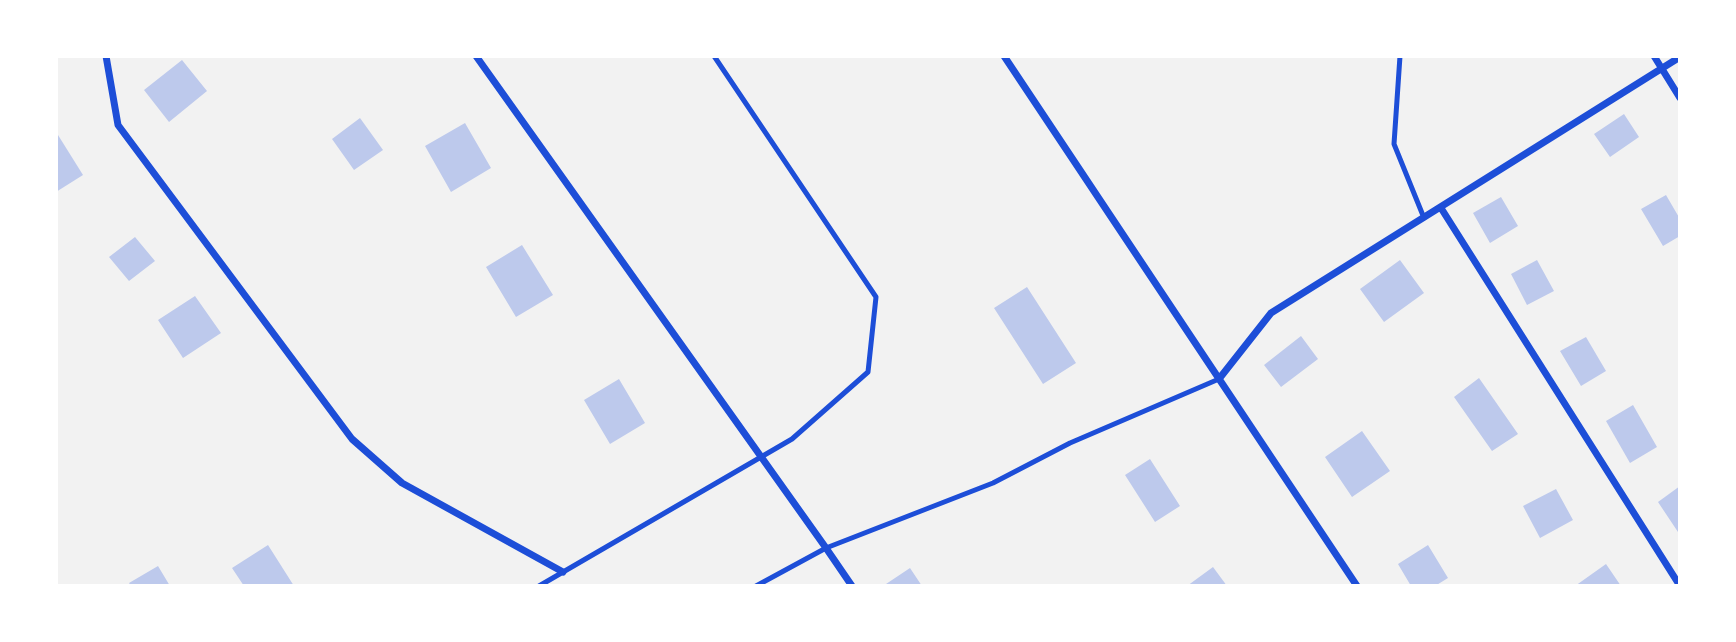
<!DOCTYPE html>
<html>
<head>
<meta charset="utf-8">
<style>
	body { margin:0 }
	#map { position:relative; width:1736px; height:642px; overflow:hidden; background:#f2f2f2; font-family:"Alegreya Sans",sans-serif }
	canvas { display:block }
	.frame { position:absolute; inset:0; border:58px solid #fff; pointer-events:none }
</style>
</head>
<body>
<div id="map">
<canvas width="1736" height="642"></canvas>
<div class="frame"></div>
</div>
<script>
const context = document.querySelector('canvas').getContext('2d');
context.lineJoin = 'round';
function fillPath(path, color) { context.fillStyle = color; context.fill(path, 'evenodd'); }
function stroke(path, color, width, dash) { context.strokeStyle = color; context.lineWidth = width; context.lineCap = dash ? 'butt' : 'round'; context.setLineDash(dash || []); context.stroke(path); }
fillPath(new Path2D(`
	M 182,60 L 207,91 L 169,122 L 144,90 Z
	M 1624,114 L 1639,137 L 1610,157 L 1594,134 Z
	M 360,118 L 383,150 L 354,170 L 332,139 Z
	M 465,123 L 491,168 L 451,192 L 425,146 Z
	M 58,135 L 83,175 L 56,192 L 56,136 Z
	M 1666,195 L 1680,219 L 1680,236 L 1663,246 L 1641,209 Z
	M 1501,197 L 1518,226 L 1490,243 L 1473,213 Z
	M 135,237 L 155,261 L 129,281 L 109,257 Z
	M 522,245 L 553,295 L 516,317 L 486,267 Z
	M 1400,260 L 1424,293 L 1384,322 L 1360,289 Z
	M 1537,260 L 1554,291 L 1527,305 L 1511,274 Z
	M 1027,287 L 1076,363 L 1043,384 L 994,308 Z
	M 195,296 L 221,333 L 183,358 L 158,320 Z
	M 1301,336 L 1318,359 L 1281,387 L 1264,365 Z
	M 1586,337 L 1606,371 L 1581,386 L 1560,351 Z
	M 1479,378 L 1518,434 L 1492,451 L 1454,397 Z
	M 619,379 L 645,423 L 610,444 L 584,400 Z
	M 1633,405 L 1657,447 L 1630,463 L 1606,421 Z
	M 1362,431 L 1390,471 L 1352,497 L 1325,457 Z
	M 1150,459 L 1180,506 L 1155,522 L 1125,475 Z
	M 1680,486 L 1680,535 L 1658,502 Z
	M 1556,489 L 1573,520 L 1540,538 L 1523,506 Z
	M 268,545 L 294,586 L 244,586 L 232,568 Z
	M 1428,545 L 1448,578 L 1435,586 L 1411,586 L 1398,564 Z
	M 1606,564 L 1621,586 L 1575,586 Z
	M 158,566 L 170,586 L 131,586 L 129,583 Z
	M 1213,567 L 1227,586 L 1187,586 Z
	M 910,568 L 922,586 L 883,586 Z`), '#bdc9ec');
stroke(new Path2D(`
	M 1400,56 L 1394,144 L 1424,218
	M 539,586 L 792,439 L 868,372 L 876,297 L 714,56
	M 756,586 L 826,548 L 993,483 L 1070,443 L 1219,379`), '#1d4ed8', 5);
stroke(new Path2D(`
	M 106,56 L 118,125 L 352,439 L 402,483 L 563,572
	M 476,56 L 826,548 L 852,586
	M 1004,56 L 1357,586
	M 1654,56 L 1680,98
	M 1441,208 L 1680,586
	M 1219,379 L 1271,313 L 1680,57`), '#1d4ed8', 7);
</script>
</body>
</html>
